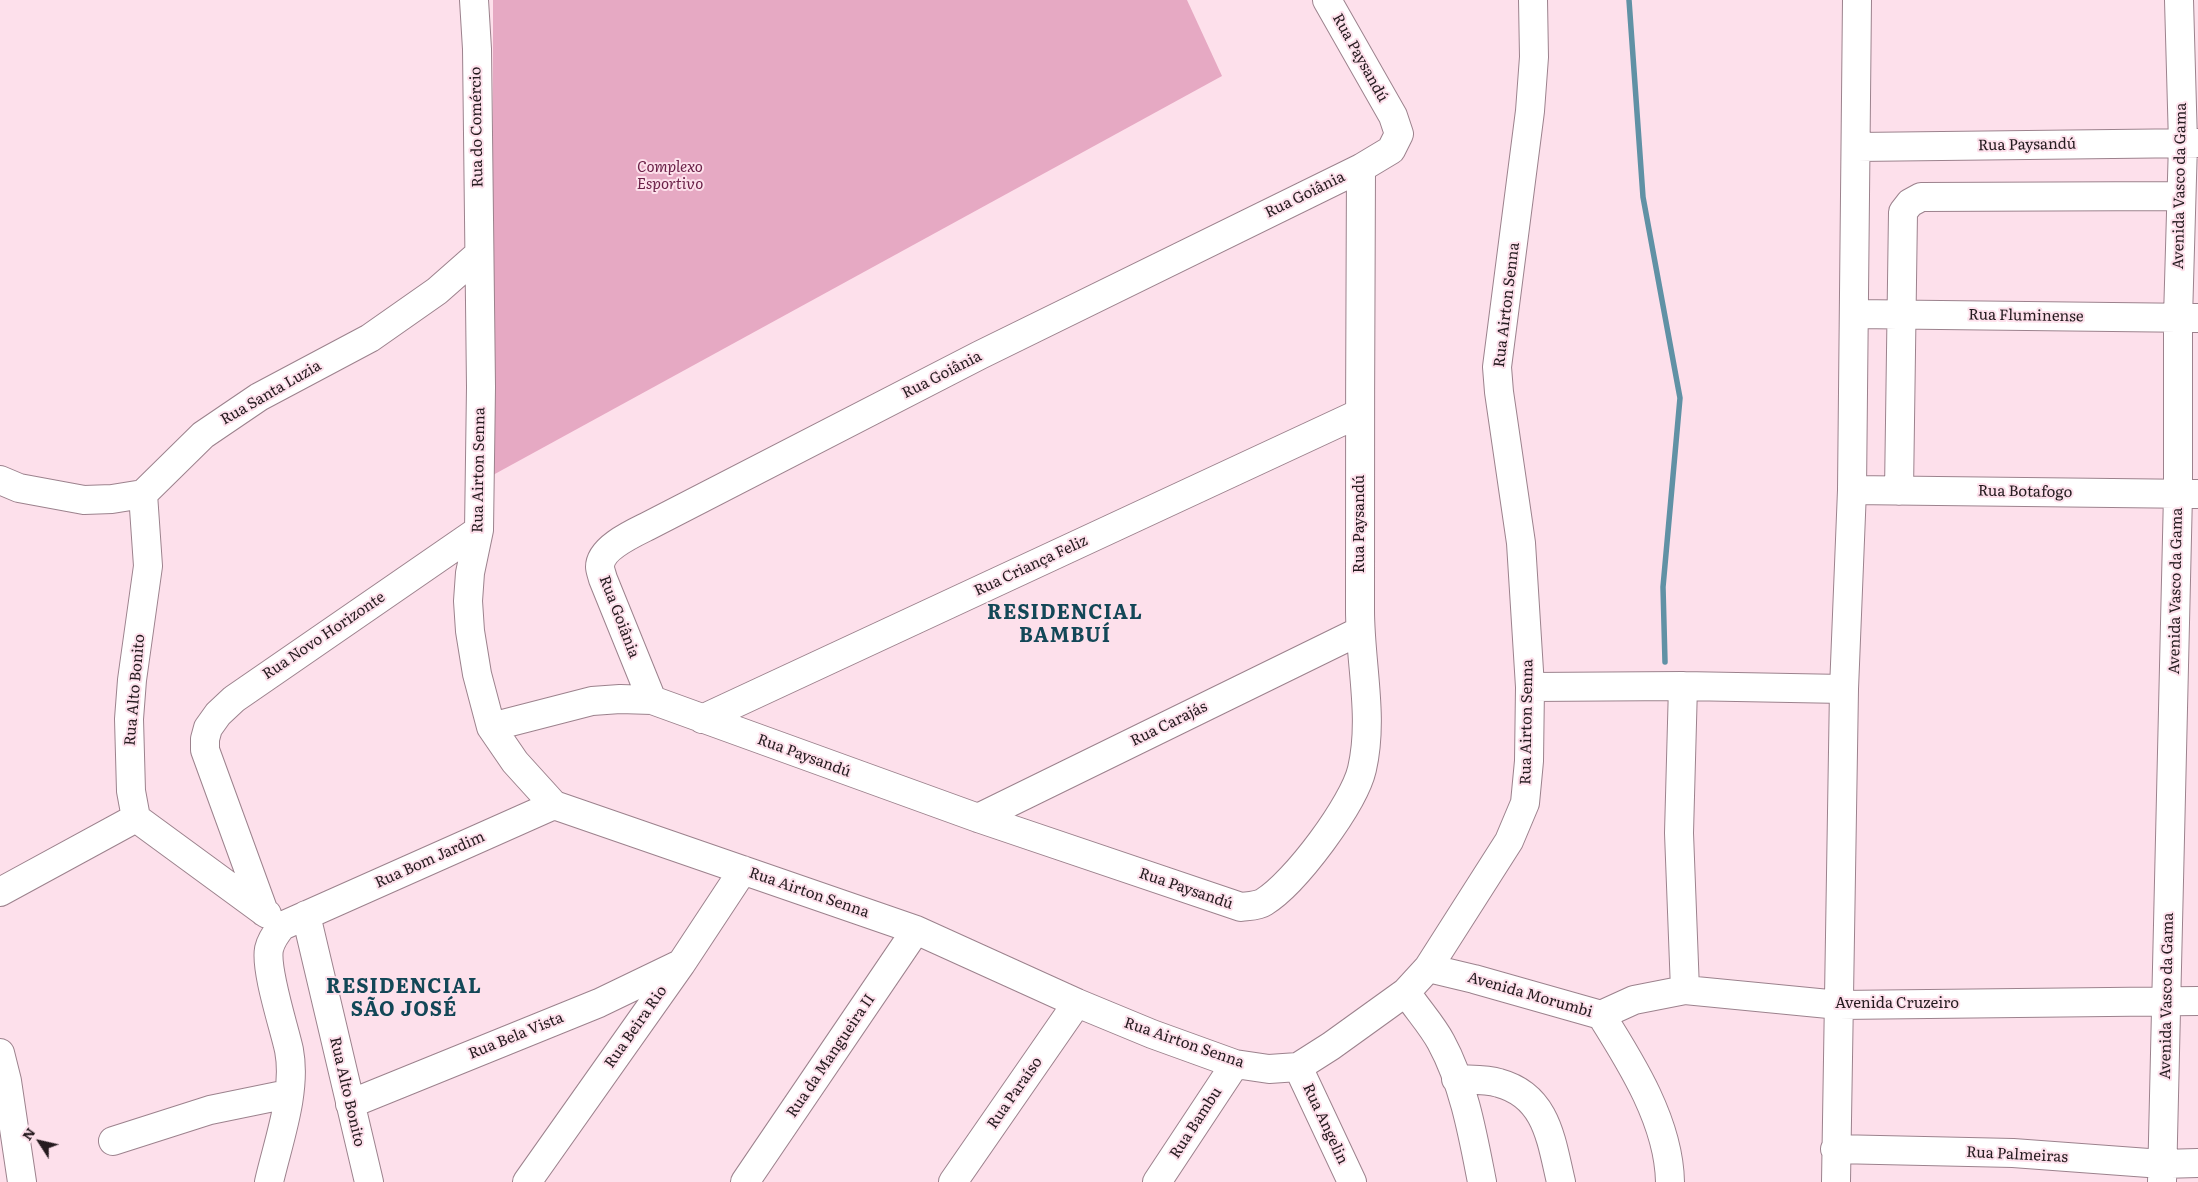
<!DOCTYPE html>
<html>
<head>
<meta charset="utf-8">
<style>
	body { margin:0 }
	#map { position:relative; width:2198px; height:1182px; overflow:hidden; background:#fde0eb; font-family:Literata,serif }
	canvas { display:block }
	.north { position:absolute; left:15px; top:1117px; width:50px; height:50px; -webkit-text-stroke:4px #fde0eb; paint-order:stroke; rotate:305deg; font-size:14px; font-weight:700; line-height:20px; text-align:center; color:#251b1f }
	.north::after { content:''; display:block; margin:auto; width:18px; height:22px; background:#251b1f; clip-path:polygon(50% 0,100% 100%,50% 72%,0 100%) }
</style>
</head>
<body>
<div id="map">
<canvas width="2198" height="1182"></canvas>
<div class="north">N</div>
</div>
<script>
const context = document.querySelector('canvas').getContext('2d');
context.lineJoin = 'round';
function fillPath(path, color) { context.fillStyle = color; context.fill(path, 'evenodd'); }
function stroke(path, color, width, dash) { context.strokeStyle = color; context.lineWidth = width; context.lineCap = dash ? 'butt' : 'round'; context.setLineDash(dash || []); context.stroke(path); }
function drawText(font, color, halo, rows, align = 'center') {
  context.font = font + ' Literata,serif'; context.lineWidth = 4; context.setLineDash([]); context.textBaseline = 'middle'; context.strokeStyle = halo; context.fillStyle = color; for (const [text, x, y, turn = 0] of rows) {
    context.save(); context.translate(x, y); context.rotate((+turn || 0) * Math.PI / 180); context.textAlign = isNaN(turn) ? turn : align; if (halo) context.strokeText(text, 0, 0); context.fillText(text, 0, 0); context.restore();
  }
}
fillPath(new Path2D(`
	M 493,0 L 1187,0 L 1222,76 L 493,475 Z`), '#e6a9c3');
stroke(new Path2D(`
	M 1629,0 L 1643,197 L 1680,398 L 1663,587 L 1665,662`), '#6091a5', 5.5);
const minor = new Path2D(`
	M 474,0 L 477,49 L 481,387 L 479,530 L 470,573 L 468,601 L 470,631 L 477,674 L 491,727 L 515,762 L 554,805 L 916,930 L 1077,1003 L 1152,1034 L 1235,1064 L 1269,1069 L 1298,1067 L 1331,1046 L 1406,992 L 1428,968 L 1509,841 L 1525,803 L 1529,761 L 1530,687 L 1521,543 L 1499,392 L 1497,367 L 1530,111 L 1534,57 L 1533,0
	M 1857,147 L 2198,143
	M 1855,314 L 2198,318
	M 0,480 L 19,488 L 84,500 L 112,499 L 143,494 L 203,435 L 259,397 L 370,338 L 437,291 L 479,254
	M 1852,490 L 2198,494
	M 1899,491 L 1903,212 L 1910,203 L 1921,197 L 2181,196
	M 143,494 L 148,566 L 132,680 L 129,719 L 131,791 L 136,818 L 267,914
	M 1683,686 L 1679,833 L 1685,990
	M 1530,687 L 1683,686 L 1844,689
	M 652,700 L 603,579 C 602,575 600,570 600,567 C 600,548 634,533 648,526 L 980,355 L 1361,168 L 1391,150 L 1399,134 L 1393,116 L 1327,0
	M 702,719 L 1360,413
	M 491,727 L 592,701 L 620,699 L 652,700 L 978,818 L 1241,907 C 1248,906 1258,906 1264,902 C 1295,883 1354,804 1362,769 C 1374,717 1360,663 1360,610 C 1360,463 1360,315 1361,168
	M 978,818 L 1360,631
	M 0,892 L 136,818
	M 264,912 L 205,750 L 205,739 L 208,728 L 218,714 L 234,699 L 479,530
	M 306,915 L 369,1182
	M 1428,968 L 1474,979 L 1601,1015 C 1632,1064 1669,1123 1670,1182
	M 1406,992 C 1417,1009 1432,1025 1441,1042 C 1464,1084 1473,1136 1482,1182
	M 1601,1015 L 1634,1000 L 1685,990 L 1839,1005 L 2198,1001
	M 0,1053 L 7,1081 L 22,1182
	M 1298,1067 L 1352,1182
	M 1456,1079 C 1470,1080 1486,1079 1499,1083 C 1547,1096 1551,1140 1561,1182
	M 350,1104 L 599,1003 L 680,964
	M 113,1141 L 210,1110 L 288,1094
	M 1835,1149 L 2013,1153 L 2162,1164 L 2198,1163
	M 269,1182 C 278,1142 297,1092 289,1050 C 284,1027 265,970 269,949 C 271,940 277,932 282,926 L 554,805
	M 527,1182 L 681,964 L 743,870
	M 745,1182 L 916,930
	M 953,1182 L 1077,1003
	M 1157,1182 L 1235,1064
	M 1836,1182 L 1844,689 L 1852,490 L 1857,0
	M 2162,1182 L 2178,494 L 2178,318 L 2183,143 L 2179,0`);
stroke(minor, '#9c828d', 30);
stroke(minor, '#fff', 28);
drawText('15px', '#251b1f', '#fde0eb', [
	["Rua Paysandú",1360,58,61],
	["Rua do Comércio",477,127,-91],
	["Rua Paysandú",2027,145,-1],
	["Avenida Vasco da Gama",2180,186,-89],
	["Rua Goiânia",1305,195,-26],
	["Rua Airton Senna",1507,305,-83],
	["Rua Fluminense",2026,316,1],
	["Rua Goiânia",942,375,-27],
	["Rua Santa Luzia",271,393,-30],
	["Rua Airton Senna",479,470,-89],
	["Rua Botafogo",2025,492,1],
	["Rua Paysandú",1360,524,-90],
	["Rua Criança Feliz",1031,566,-25],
	["Avenida Vasco da Gama",2176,591,-89],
	["Rua Goiânia",619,617,69],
	["Rua Novo Horizonte",324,636,-34],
	["Rua Alto Bonito",135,690,-85],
	["Rua Airton Senna",1527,722,-89],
	["Rua Carajás",1169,724,-26],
	["Rua Paysandú",804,756,20],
	["Rua Bom Jardim",430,860,-24],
	["Rua Paysandú",1186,889,19],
	["Rua Airton Senna",809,893,19],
	["Avenida Morumbi",1530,995,16],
	["Avenida Vasco da Gama",2167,996,-89],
	["Avenida Cruzeiro",1897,1004],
	["Rua Beira Rio",636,1027,-55],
	["Rua Bela Vista",516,1036,-22],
	["Rua Airton Senna",1184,1043,19],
	["Rua da Mangueira II",831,1056,-56],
	["Rua Alto Bonito",347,1092,77],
	["Rua Paraíso",1015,1093,-55],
	["Rua Bambu",1196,1123,-57],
	["Rua Angelin",1325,1124,65],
	["Rua Palmeiras",2017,1155,3]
]);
drawText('italic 15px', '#6b2148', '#fde0eb', [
	["Complexo",670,168],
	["Esportivo",670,185]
]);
context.letterSpacing = '1px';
drawText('bold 20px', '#134757', '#fde0eb', [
	["RESIDENCIAL",1065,613],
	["BAMBUÍ",1065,636],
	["RESIDENCIAL",404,987],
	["SÃO JOSÉ",404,1010]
]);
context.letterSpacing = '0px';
</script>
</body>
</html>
